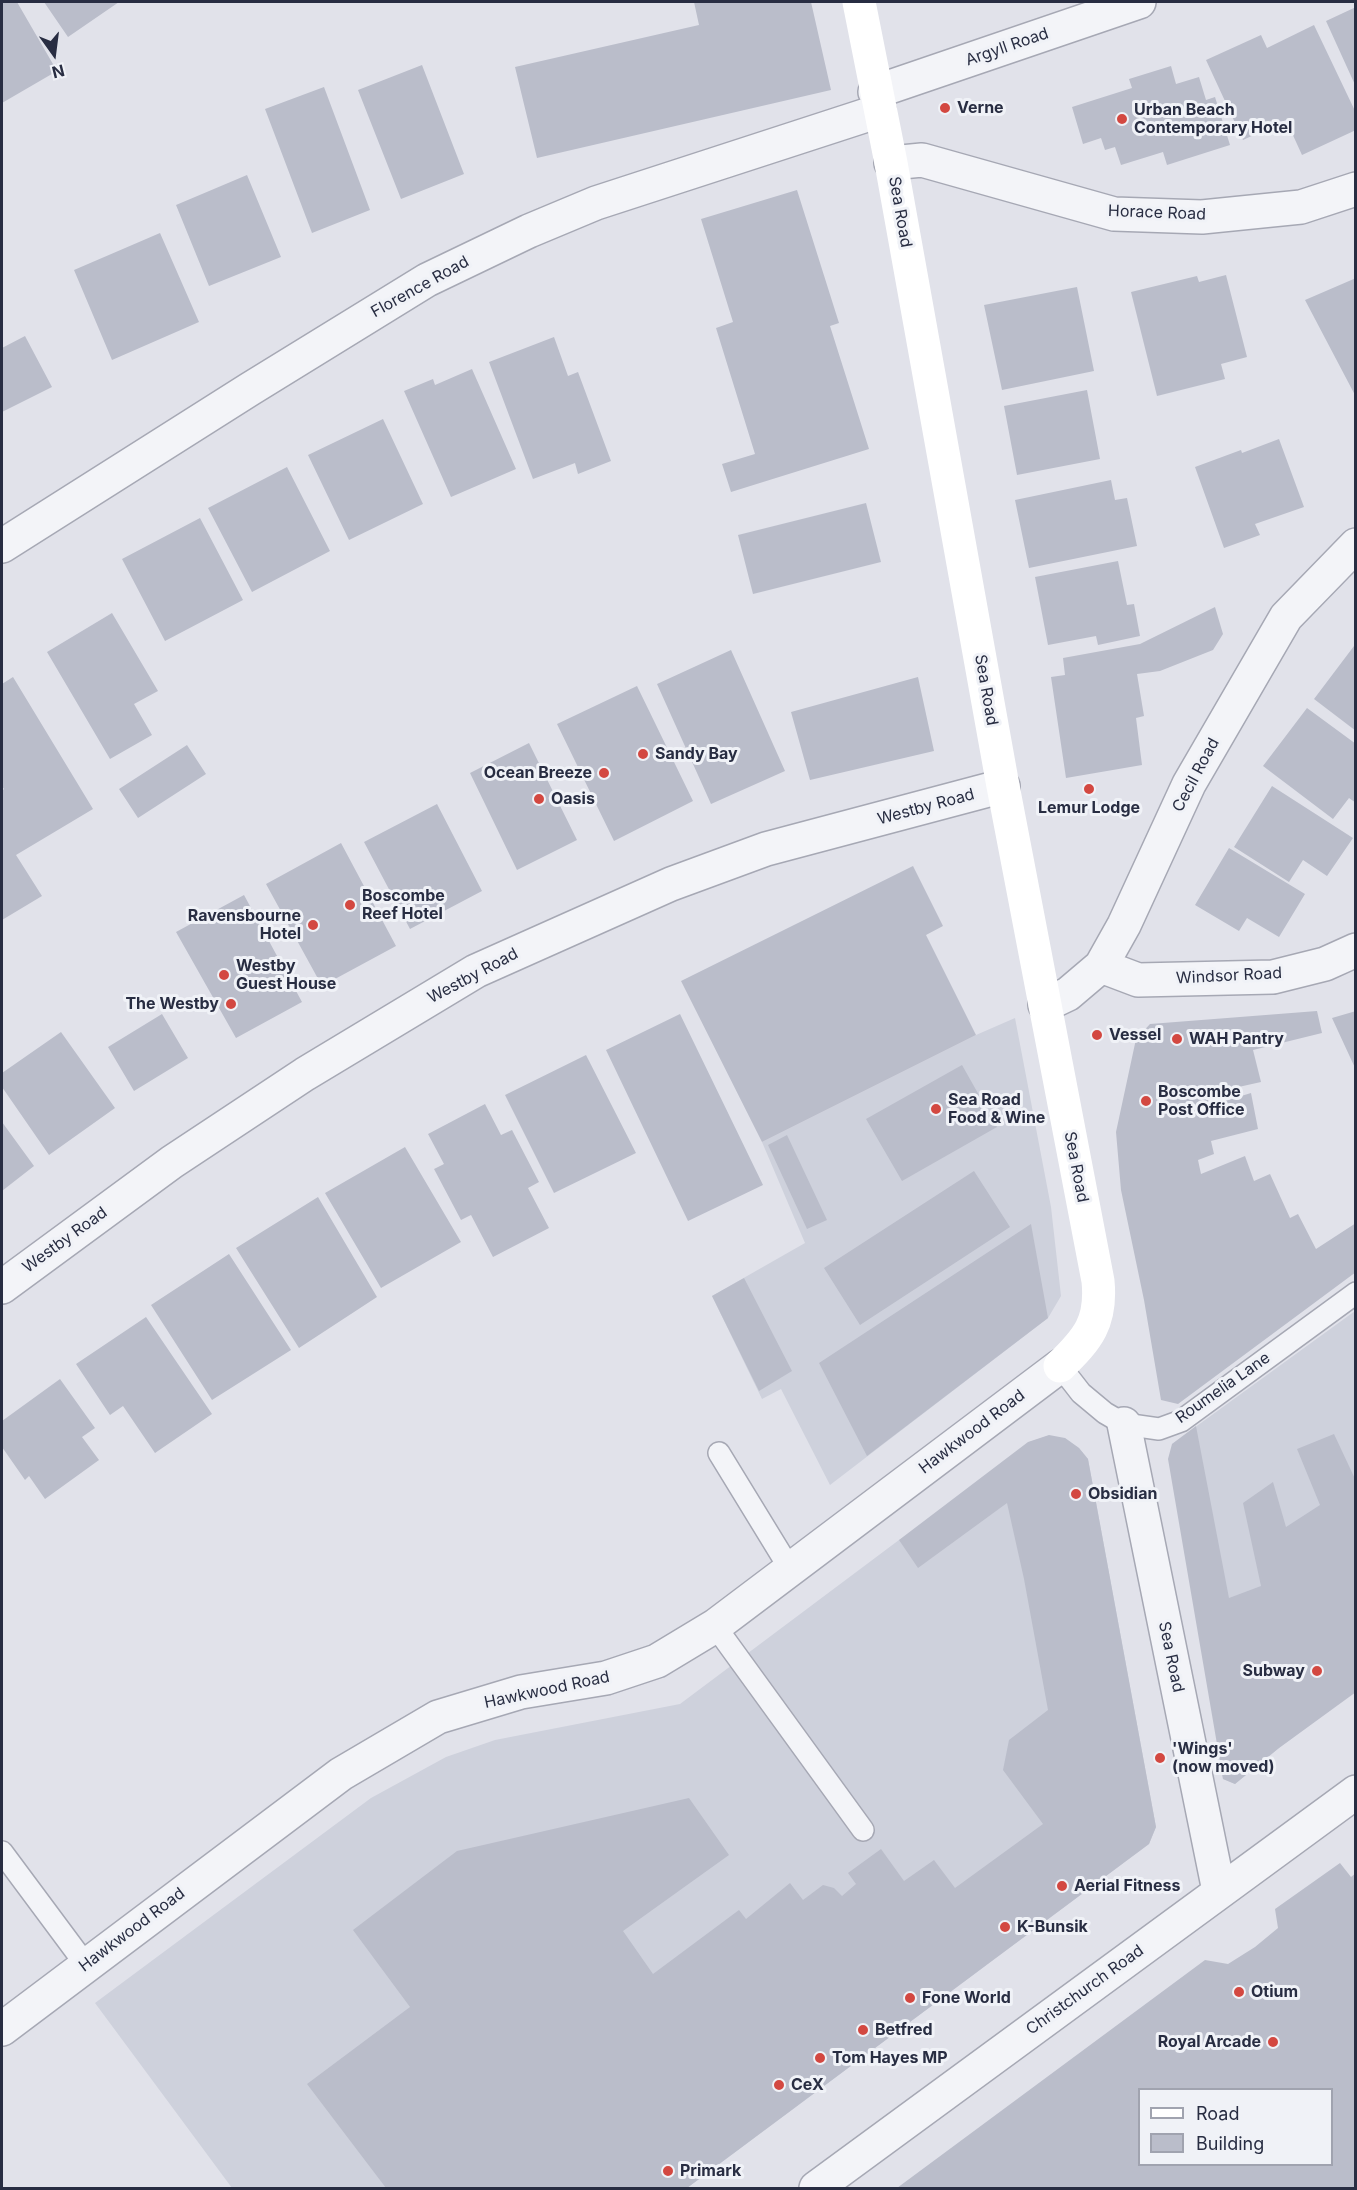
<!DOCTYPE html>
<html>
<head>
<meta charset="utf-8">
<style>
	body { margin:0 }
	#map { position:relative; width:1357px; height:2190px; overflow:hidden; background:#e1e2ea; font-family:Inter,sans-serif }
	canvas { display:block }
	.frame { position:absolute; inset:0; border:3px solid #282d42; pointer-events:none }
	.legend { position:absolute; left:1138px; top:2088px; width:195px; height:78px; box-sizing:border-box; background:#f0f2f7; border:2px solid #a0a3af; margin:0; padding:8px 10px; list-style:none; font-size:18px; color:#282d42 }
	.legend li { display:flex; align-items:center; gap:12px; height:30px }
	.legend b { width:30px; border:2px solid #a0a3af }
	.north { position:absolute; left:24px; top:24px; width:60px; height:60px; -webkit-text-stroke:4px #f0f2f7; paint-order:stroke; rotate:166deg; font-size:16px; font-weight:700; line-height:24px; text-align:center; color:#282d42 }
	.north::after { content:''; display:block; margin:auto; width:21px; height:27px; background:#282d42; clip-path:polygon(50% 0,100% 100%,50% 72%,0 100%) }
</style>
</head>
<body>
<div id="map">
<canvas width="1357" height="2190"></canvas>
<div class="frame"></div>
<ul class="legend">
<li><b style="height:8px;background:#fff"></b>Road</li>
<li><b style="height:16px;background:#babdca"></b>Building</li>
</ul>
<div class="north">N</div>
</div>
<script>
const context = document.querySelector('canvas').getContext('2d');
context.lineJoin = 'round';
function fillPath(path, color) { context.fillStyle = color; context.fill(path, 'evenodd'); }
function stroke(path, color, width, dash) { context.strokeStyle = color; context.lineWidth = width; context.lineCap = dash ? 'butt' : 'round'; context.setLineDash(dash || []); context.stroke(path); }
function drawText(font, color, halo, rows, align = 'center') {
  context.font = font + ' Inter,sans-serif'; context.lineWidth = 6; context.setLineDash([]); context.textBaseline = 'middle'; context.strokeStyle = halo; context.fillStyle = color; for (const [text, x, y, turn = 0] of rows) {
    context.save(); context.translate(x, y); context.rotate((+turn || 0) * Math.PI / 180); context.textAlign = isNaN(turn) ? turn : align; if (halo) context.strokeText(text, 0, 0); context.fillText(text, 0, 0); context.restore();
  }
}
fillPath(new Path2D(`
	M 1015,1018 L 1051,1207 L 1061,1296 L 1048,1318 L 830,1485 L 781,1389 L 762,1399 L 712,1296 L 805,1243 L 762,1142 L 976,1035 Z
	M 1355,1311 L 1355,1692 L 1279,1748 L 1235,1784 L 1223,1779 L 1172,1444 Z
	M 1065,1438 L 1079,1448 L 1088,1459 L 1156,1827 L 1149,1844 L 687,2188 L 232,2188 L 95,2003 L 371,1798 L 446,1757 L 495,1740 L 680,1704 L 899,1540 Z`), '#ced1dc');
fillPath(new Path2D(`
	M 2,2 L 17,2 L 57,71 L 2,103 Z
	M 44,2 L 119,2 L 68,37 Z
	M 694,2 L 811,2 L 831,90 L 537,158 L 515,67 L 699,25 Z
	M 1356,7 L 1356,87 L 1326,21 Z
	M 1314,25 L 1356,113 L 1356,130 L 1302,155 L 1286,120 L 1243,140 L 1206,60 L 1261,35 L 1267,48 Z
	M 422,65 L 464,174 L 401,199 L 358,90 Z
	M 1171,66 L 1176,84 L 1199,77 L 1206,100 L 1215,97 L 1230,145 L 1167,165 L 1163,152 L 1121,165 L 1115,147 L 1105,150 L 1101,138 L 1083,144 L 1072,107 L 1132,88 L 1129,79 Z
	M 324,87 L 370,210 L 312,233 L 265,109 Z
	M 247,175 L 281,257 L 209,286 L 176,205 Z
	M 797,190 L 839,323 L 830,326 L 869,449 L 731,492 L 722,464 L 755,454 L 716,328 L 733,322 L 701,219 Z
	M 160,233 L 199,322 L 112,360 L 74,270 Z
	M 1226,275 L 1247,357 L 1221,364 L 1225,379 L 1157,396 L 1131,292 L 1197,276 L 1199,282 Z
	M 1356,278 L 1356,397 L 1305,300 Z
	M 1077,287 L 1094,371 L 1002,390 L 984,305 Z
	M 25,336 L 52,387 L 2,412 L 2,348 Z
	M 554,337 L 568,376 L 578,372 L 611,461 L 578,474 L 575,463 L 533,479 L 489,362 Z
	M 472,369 L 516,469 L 451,497 L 404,391 L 433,379 L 435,385 Z
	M 1087,390 L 1100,459 L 1017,475 L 1004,406 Z
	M 383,419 L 423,504 L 349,540 L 308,455 Z
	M 1279,439 L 1304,507 L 1255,524 L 1260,535 L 1224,548 L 1195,467 L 1241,450 L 1242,453 Z
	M 287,467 L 330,551 L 252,592 L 208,508 Z
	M 1111,480 L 1115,500 L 1127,498 L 1137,546 L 1029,568 L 1015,500 Z
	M 866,503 L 881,562 L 753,594 L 738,535 Z
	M 200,518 L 243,600 L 165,641 L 122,559 Z
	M 1118,561 L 1127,605 L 1134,604 L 1140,636 L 1098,645 L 1096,636 L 1048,645 L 1035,577 Z
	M 1215,607 L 1223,634 L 1213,650 L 1160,671 L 1137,674 L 1144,716 L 1136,718 L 1142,765 L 1066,778 L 1051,677 L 1065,675 L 1063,658 L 1140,644 Z
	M 112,613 L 158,691 L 134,704 L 152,735 L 110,759 L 47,652 Z
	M 1354,646 L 1356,647 L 1356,731 L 1314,699 Z
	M 731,650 L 785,771 L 711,804 L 657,684 Z
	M 13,677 L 93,809 L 16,855 L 42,896 L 2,920 L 2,791 L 4,789 L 2,786 L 2,684 Z
	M 918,677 L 934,751 L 810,780 L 791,712 Z
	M 637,686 L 693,801 L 614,841 L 557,724 Z
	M 1307,708 L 1356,744 L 1356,803 L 1349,798 L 1333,819 L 1263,766 Z
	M 529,743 L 577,840 L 517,870 L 470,773 Z
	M 187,745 L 206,774 L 138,818 L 119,789 Z
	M 1272,786 L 1353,838 L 1327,876 L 1303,860 L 1289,882 L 1234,847 Z
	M 437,804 L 482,891 L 410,929 L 364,842 Z
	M 341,843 L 396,946 L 322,986 L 266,884 Z
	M 1229,848 L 1305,894 L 1279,937 L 1247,918 L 1239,931 L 1195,905 Z
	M 913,866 L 943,926 L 926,935 L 976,1035 L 762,1142 L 681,981 Z
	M 244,895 L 302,1002 L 236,1038 L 176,932 Z
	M 1317,1011 L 1322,1033 L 1253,1050 L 1261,1082 L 1207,1094 L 1209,1106 L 1251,1093 L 1258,1129 L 1211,1141 L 1214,1154 L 1198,1160 L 1201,1174 L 1245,1156 L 1254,1181 L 1270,1174 L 1290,1218 L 1298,1214 L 1316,1249 L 1356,1223 L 1356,1272 L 1178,1404 L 1161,1400 L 1144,1300 L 1121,1190 L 1116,1132 L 1136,1039 L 1150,1024 Z
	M 1356,1011 L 1356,1070 L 1332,1018 Z
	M 162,1014 L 188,1058 L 134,1091 L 108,1047 Z
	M 680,1014 L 763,1185 L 688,1221 L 606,1050 Z
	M 61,1032 L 115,1108 L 49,1155 L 2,1087 L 2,1073 Z
	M 586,1055 L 636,1153 L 554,1193 L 505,1095 Z
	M 962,1065 L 997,1127 L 902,1181 L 866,1119 Z
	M 485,1104 L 501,1135 L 512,1130 L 539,1182 L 528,1188 L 549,1228 L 493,1257 L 471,1215 L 461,1220 L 434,1169 L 444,1164 L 428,1134 Z
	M 2,1122 L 34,1166 L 2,1191 Z
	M 787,1135 L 827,1220 L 807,1229 L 768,1145 Z
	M 405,1147 L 461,1242 L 381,1288 L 325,1193 Z
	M 974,1171 L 1010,1227 L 860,1325 L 824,1268 Z
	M 318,1197 L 377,1297 L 299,1348 L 236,1248 Z
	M 1031,1224 L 1048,1318 L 867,1456 L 819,1363 Z
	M 229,1254 L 291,1350 L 212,1400 L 151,1305 Z
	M 744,1278 L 792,1371 L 759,1391 L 712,1296 Z
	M 146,1317 L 212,1414 L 155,1453 L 123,1406 L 110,1415 L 76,1364 Z
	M 60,1379 L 95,1428 L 82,1437 L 99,1460 L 45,1499 L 29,1476 L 25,1480 L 2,1447 L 2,1421 Z
	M 1196,1426 L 1229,1598 L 1261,1586 L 1243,1503 L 1273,1482 L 1286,1527 L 1320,1505 L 1297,1449 L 1334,1434 L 1356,1481 L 1356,1692 L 1279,1748 L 1235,1784 L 1223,1779 L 1168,1459 L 1172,1444 Z
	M 1049,1435 L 1065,1438 L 1079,1448 L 1088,1459 L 1156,1827 L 1149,1844 L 687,2188 L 386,2188 L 307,2084 L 410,2007 L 353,1930 L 457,1851 L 689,1798 L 729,1855 L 623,1931 L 653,1974 L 739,1910 L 746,1919 L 790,1883 L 803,1900 L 823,1885 L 834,1888 L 842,1896 L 856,1884 L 848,1873 L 881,1849 L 904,1881 L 934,1860 L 955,1888 L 1043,1824 L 1003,1770 L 1009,1740 L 1048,1710 L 1024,1579 L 1007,1503 L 918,1568 L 899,1540 L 1028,1442 Z
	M 1340,1863 L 1351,1877 L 1356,1873 L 1356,2188 L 897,2188 L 1205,1960 L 1228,1964 L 1255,1947 L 1278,1928 L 1275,1909 ZM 1140,2090 L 1332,2090 L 1332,2164 L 1140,2164 Z`), '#babdca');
const lane = new Path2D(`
	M 1060,1366 L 1081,1393 L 1105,1413 L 1124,1424 L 1159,1429 L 1181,1421 L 1356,1293
	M 719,1453 L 790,1569
	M 715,1626 L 863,1830
	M 2,1852 L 86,1965`);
const street = new Path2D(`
	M 875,92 L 1139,2
	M 891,163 L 922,160 L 1114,214 L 1202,217 L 1301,207 L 1356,189
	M 2,546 L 250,389 L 427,280 L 529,231 L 596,203 L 879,111
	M 1101,966 L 1138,980 L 1273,977 L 1325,964 L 1356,950
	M 1045,1005 L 1068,994 L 1101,966 L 1124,925 L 1189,784 L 1286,617 L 1356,545
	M 2,1287 L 172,1162 L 305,1074 L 476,971 L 671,884 L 766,849 L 1003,786
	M 1124,1424 L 1219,1891
	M 2,2029 L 341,1774 L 438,1717 L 521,1692 L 606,1678 L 657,1661 L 715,1626 L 1060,1366
	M 816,2188 L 1356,1792`);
stroke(lane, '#a6a8b4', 24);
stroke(street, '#a6a8b4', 36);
stroke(lane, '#f3f4f8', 21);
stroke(street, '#f3f4f8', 33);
stroke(new Path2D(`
	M 859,2 L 891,163 L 1003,786 L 1098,1281 C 1102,1322 1088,1339 1060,1366`), '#fff', 33);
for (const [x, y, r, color] of [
	[945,108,6,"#d34841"],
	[1122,119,6,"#d34841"],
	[643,754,6,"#d34841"],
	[604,773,6,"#d34841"],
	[1089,789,6,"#d34841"],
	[539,799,6,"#d34841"],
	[350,905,6,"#d34841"],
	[313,925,6,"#d34841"],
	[224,975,6,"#d34841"],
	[231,1004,6,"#d34841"],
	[1097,1035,6,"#d34841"],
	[1177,1039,6,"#d34841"],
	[1146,1101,6,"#d34841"],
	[936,1109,6,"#d34841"],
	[1076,1494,6,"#d34841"],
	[1317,1671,6,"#d34841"],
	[1160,1758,6,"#d34841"],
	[1062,1886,6,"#d34841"],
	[1005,1927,6,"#d34841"],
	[1239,1992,6,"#d34841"],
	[910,1998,6,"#d34841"],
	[863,2030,6,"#d34841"],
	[1273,2042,6,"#d34841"],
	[820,2058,6,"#d34841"],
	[779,2085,6,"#d34841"],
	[668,2171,6,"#d34841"]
]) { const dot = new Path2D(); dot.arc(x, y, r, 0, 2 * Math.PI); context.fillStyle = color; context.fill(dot); stroke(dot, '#f0f2f7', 2); }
drawText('16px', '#282d42', '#f0f2f7', [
	["Argyll Road",1007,47,-19],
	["Sea Road",900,212,80],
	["Horace Road",1157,213,2],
	["Florence Road",420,287,-29],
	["Sea Road",986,690,80],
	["Cecil Road",1196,775,-62],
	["Westby Road",926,807,-15],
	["Westby Road",473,976,-28],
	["Windsor Road",1229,976,-3],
	["Sea Road",1076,1167,79],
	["Westby Road",65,1240,-36],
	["Roumelia Lane",1223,1388,-35],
	["Hawkwood Road",972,1432,-37],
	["Sea Road",1171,1657,78],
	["Hawkwood Road",547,1690,-12],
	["Hawkwood Road",132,1930,-37],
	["Christchurch Road",1085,1990,-36]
]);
drawText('bold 16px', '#282d42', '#f0f2f7', [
	["Verne",957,108],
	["Urban Beach",1134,110],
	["Contemporary Hotel",1134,128],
	["Sandy Bay",655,754],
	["Ocean Breeze",592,773,"right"],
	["Oasis",551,799],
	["Lemur Lodge",1089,808,"center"],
	["Boscombe",362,896],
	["Reef Hotel",362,914],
	["Ravensbourne",301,916,"right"],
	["Hotel",301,934,"right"],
	["Westby",236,966],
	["Guest House",236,984],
	["The Westby",219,1004,"right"],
	["Vessel",1109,1035],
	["WAH Pantry",1189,1039],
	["Boscombe",1158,1092],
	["Post Office",1158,1110],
	["Sea Road",948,1100],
	["Food & Wine",948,1118],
	["Obsidian",1088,1494],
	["Subway",1305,1671,"right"],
	["'Wings'",1172,1749],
	["(now moved)",1172,1767],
	["Aerial Fitness",1074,1886],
	["K-Bunsik",1017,1927],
	["Otium",1251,1992],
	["Fone World",922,1998],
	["Betfred",875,2030],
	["Royal Arcade",1261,2042,"right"],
	["Tom Hayes MP",832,2058],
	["CeX",791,2085],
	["Primark",680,2171]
], 'left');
</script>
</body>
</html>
